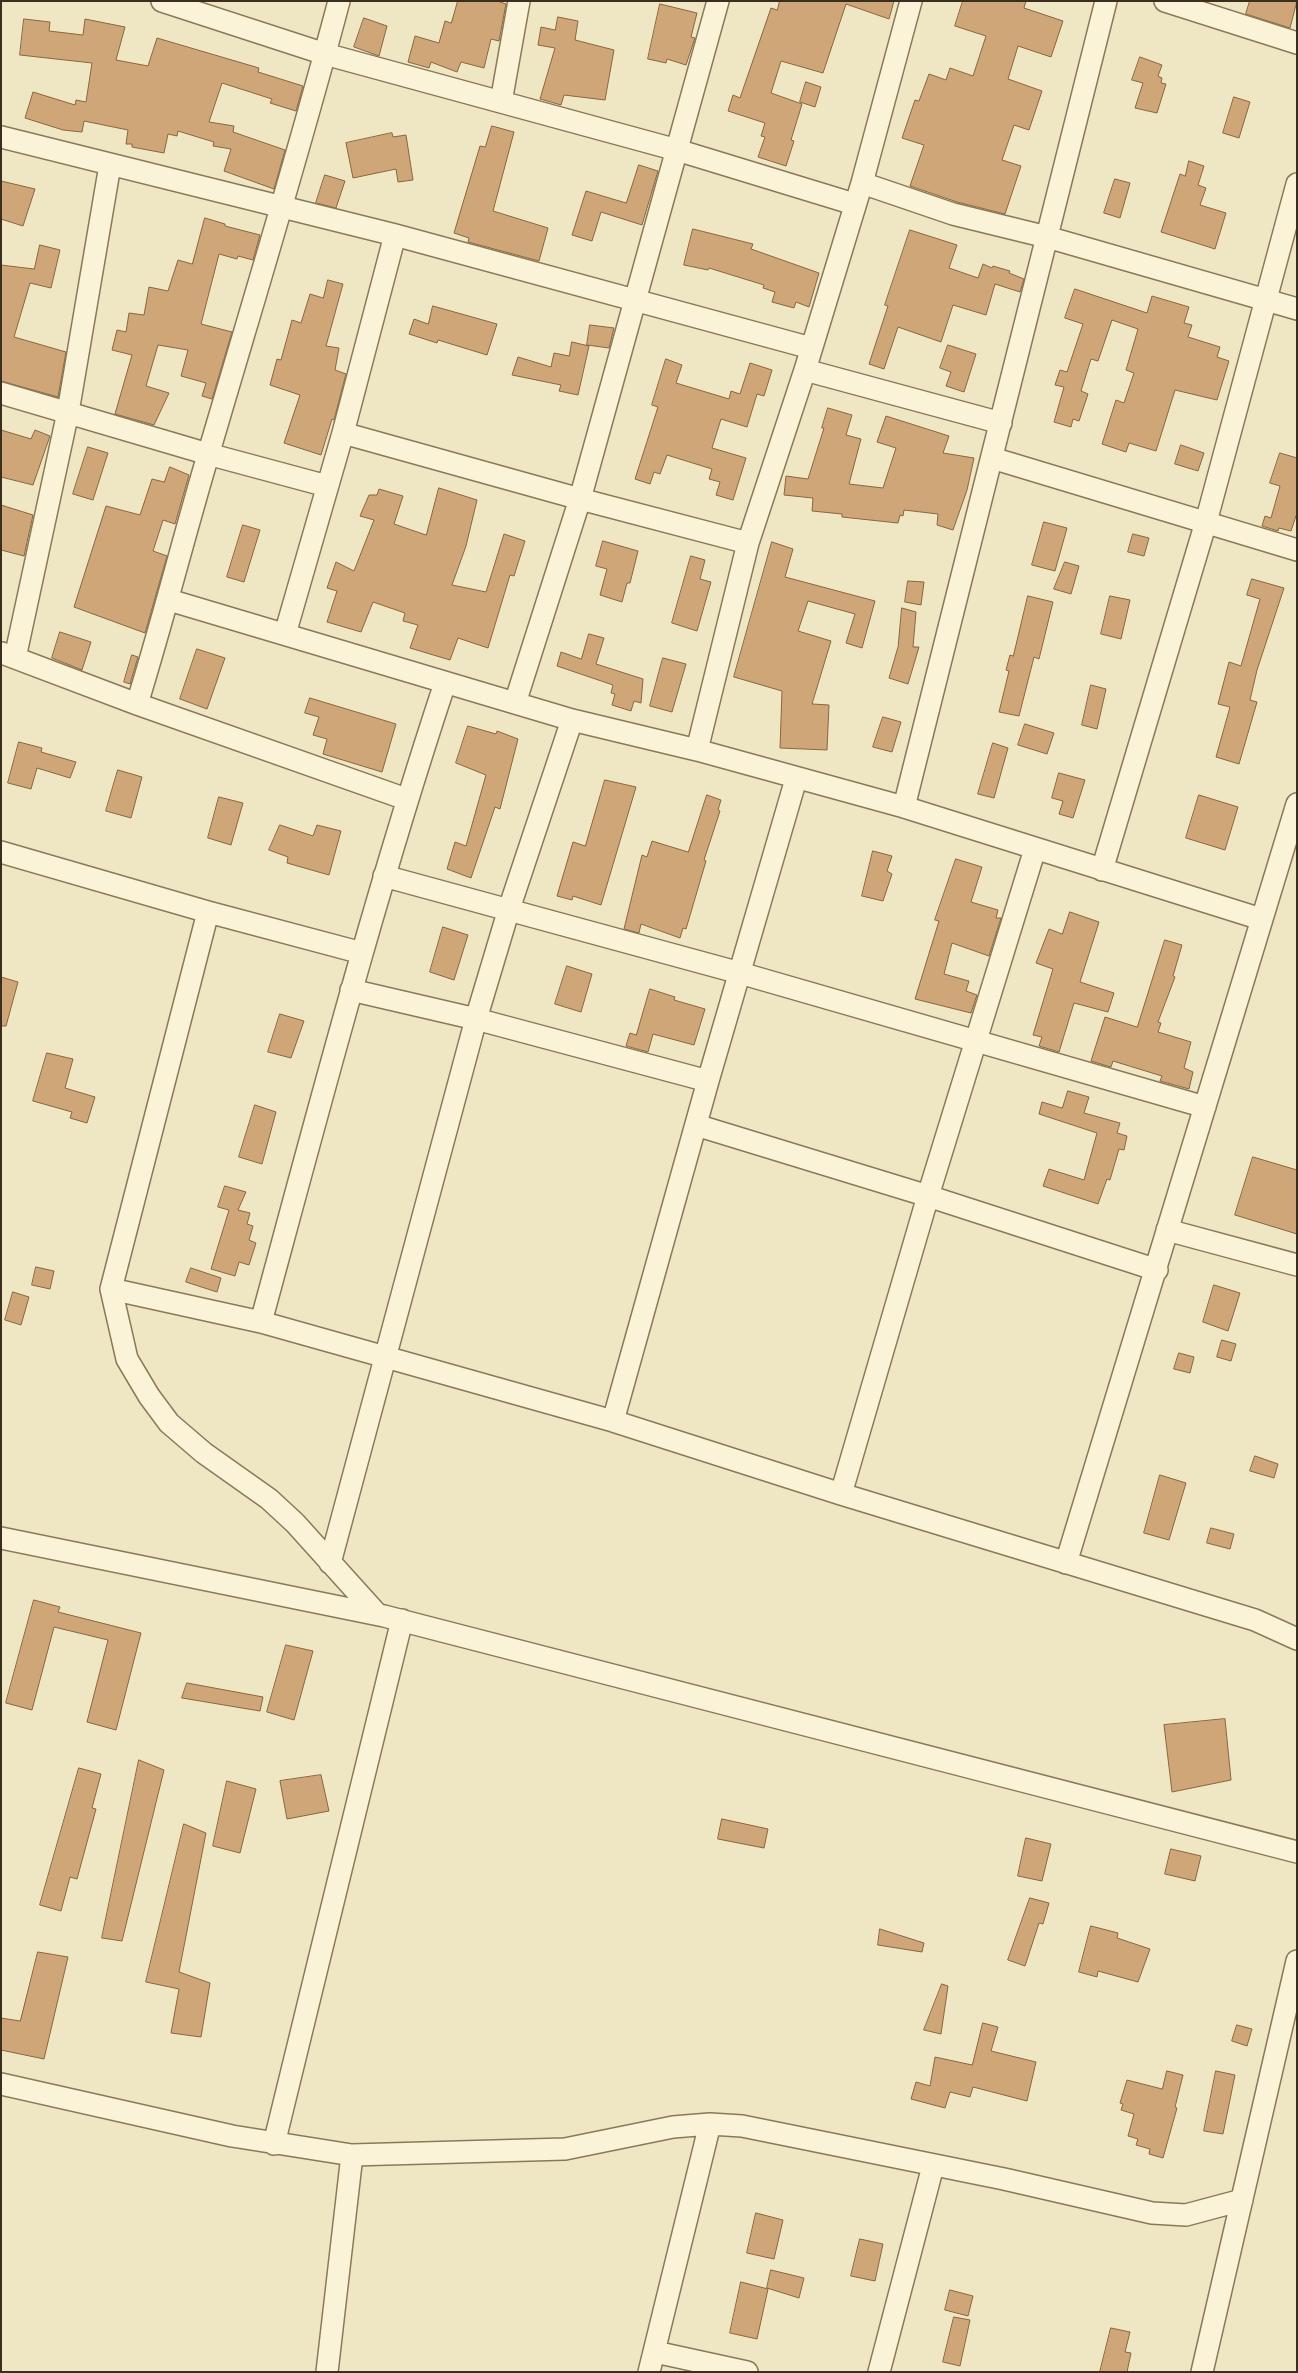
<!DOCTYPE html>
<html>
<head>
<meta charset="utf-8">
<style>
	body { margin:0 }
	#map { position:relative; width:1298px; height:2373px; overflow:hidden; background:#efe7c3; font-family:"Zilla Slab",serif }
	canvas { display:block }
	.frame { position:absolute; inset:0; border:2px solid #3a2f1e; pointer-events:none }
</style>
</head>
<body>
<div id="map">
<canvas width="1298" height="2373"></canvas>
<div class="frame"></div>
</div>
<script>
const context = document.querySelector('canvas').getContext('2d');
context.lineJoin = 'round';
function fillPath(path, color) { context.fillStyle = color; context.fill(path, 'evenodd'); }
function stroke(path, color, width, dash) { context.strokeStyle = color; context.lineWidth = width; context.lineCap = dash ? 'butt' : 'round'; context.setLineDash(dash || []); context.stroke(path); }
const building = new Path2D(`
	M 458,1 L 497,1 L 506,4 L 499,41 L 491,39 L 484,68 L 461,62 L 457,72 L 431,62 L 429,68 L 408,62 L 415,36 L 439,43 L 445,21 L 451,23 Z
	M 780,1 L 894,1 L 889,19 L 846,4 L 823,73 L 781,61 L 771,93 L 802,104 L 791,140 L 794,141 L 786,166 L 758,157 L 765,137 L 761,136 L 765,123 L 728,111 L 733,95 L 740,98 L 771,8 L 777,10 Z
	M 963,1 L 1026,1 L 1024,8 L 1063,21 L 1051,57 L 1018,46 L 1008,79 L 1042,91 L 1029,130 L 1014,125 L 1002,160 L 1021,166 L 1005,214 L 957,202 L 910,186 L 924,145 L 902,138 L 915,100 L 919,101 L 929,74 L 946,80 L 950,68 L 973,76 L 986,36 L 955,26 Z
	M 1250,1 L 1297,1 L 1290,28 L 1246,14 Z
	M 660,4 L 697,13 L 691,37 L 695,38 L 686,65 L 667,59 L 666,63 L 648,59 Z
	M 558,17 L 578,21 L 575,40 L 614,50 L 605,100 L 564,95 L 561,105 L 540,99 L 555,48 L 538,45 L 541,27 L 555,30 Z
	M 364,18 L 387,26 L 379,56 L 354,47 Z
	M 24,19 L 50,22 L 49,31 L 83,35 L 85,19 L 125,27 L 116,60 L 148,66 L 157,38 L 259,68 L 258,72 L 303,86 L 296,111 L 270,103 L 272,99 L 222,83 L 209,122 L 234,126 L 233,132 L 285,150 L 274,189 L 224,171 L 231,149 L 213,146 L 214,142 L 178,131 L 177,136 L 168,134 L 164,153 L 132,147 L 132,144 L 126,144 L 128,130 L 84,121 L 82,132 L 63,130 L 25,118 L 33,92 L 75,105 L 76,100 L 86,102 L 92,63 L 20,55 Z
	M 1140,57 L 1162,65 L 1158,76 L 1162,78 L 1161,83 L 1166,84 L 1157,113 L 1135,108 L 1143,83 L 1132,80 Z
	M 806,82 L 821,87 L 815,107 L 800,102 Z
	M 1234,97 L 1250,102 L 1239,138 L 1223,133 Z
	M 492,126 L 514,132 L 493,211 L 548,228 L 539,261 L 468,242 L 469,238 L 454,233 L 480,146 L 485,147 Z
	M 392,133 L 393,137 L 406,135 L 413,180 L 398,182 L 396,169 L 353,178 L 346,143 Z
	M 1189,161 L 1204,166 L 1198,185 L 1206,188 L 1200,205 L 1226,213 L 1215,249 L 1161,232 L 1180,174 L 1185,176 Z
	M 639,165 L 658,171 L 642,225 L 601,212 L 592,241 L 572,235 L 586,191 L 626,203 Z
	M 325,175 L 345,181 L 336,208 L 316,203 Z
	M 1115,179 L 1130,183 L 1120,218 L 1104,213 Z
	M 1,181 L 35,189 L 23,226 L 1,219 Z
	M 205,218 L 225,224 L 225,226 L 260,235 L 253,260 L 238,256 L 237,259 L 219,254 L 201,324 L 232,332 L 212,399 L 202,396 L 206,383 L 181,376 L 188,350 L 158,345 L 146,386 L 169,393 L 154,425 L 115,414 L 132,355 L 112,350 L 117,330 L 126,332 L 129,313 L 144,315 L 149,287 L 168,291 L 178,260 L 192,264 Z
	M 693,229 L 753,244 L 751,249 L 819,273 L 809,307 L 796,302 L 794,308 L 772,302 L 775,292 L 763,288 L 764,285 L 709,268 L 708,270 L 684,265 Z
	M 910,230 L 957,245 L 949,268 L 978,278 L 983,264 L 992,268 L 993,266 L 1010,271 L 1009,273 L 1024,279 L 1020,292 L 995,284 L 986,315 L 953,305 L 941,342 L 898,327 L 884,369 L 869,364 L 888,306 L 885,305 Z
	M 40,245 L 60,250 L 51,288 L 30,283 L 14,337 L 66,352 L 58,397 L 1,381 L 1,265 L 34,269 Z
	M 328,280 L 343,284 L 326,346 L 339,348 L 335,370 L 346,374 L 334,420 L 332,419 L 321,455 L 284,443 L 300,395 L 270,385 L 277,359 L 281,360 L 292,320 L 301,323 L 310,294 L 323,298 Z
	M 1075,289 L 1147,313 L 1152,296 L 1189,307 L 1184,323 L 1192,325 L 1188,337 L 1220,347 L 1217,357 L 1229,361 L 1217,400 L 1175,390 L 1156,451 L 1129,443 L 1126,452 L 1102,444 L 1116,400 L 1124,403 L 1134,373 L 1126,370 L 1138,329 L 1112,320 L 1098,361 L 1091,359 L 1081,391 L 1088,394 L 1079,421 L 1073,419 L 1071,427 L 1054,422 L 1064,387 L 1055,385 L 1060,370 L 1067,372 L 1083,324 L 1065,318 Z
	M 433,306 L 497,324 L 487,355 L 438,340 L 437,343 L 409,334 L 414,319 L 428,324 Z
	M 590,325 L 614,328 L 609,348 L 587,345 Z
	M 572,342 L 589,346 L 578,395 L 559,391 L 561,385 L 512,375 L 518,357 L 551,367 L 554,353 L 569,356 Z
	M 948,345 L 976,354 L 964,392 L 946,386 L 951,372 L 940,368 Z
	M 666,359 L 682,365 L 676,383 L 729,399 L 731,391 L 740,394 L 750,363 L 772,370 L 764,396 L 757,394 L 747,427 L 721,419 L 712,448 L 746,458 L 733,500 L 716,495 L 720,482 L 709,479 L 712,469 L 667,455 L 660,474 L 654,472 L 650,484 L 635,479 L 658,407 L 652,405 Z
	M 828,408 L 852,415 L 846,435 L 861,439 L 849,484 L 883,488 L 896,448 L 877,442 L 886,416 L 949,436 L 943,453 L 974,458 L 967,490 L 953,530 L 937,525 L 938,514 L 904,510 L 903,516 L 900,515 L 898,523 L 842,517 L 842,514 L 812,511 L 813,498 L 784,495 L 786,476 L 808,479 L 824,428 L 822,428 Z
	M 1,430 L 31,439 L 35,430 L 50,436 L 33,485 L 1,477 Z
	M 1181,445 L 1204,453 L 1198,471 L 1175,464 Z
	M 88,447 L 108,453 L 93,500 L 73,494 Z
	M 1280,453 L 1297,458 L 1297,513 L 1291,531 L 1279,528 L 1278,531 L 1262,526 L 1265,516 L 1271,518 L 1280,486 L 1270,483 Z
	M 170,467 L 189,475 L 175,524 L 163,520 L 153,551 L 167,556 L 145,633 L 74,607 L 106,506 L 140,515 L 152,479 L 164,482 Z
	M 439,488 L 477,500 L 466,546 L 452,585 L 486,592 L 504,534 L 525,541 L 514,576 L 510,575 L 488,648 L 458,638 L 450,660 L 410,648 L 418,625 L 403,621 L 405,613 L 373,602 L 361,632 L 327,622 L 337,591 L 327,588 L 336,562 L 354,571 L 374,520 L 360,516 L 369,495 L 377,495 L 379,489 L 403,496 L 394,524 L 426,535 Z
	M 1,505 L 33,515 L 24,556 L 1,550 Z
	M 1044,522 L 1067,528 L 1055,571 L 1032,565 Z
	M 243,525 L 260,530 L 244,582 L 227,577 Z
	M 1133,534 L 1149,538 L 1144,556 L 1128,552 Z
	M 603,541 L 638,551 L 630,583 L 627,583 L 622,602 L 600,595 L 607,569 L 596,566 Z
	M 772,542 L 793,549 L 785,577 L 875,601 L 862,648 L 846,643 L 855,614 L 808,601 L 798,631 L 831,641 L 812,704 L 829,705 L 827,750 L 780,748 L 782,691 L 734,677 Z
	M 691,556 L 705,560 L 700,579 L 711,582 L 697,631 L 672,623 Z
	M 1065,562 L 1079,566 L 1071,594 L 1054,589 Z
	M 1252,579 L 1284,588 L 1257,670 L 1250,700 L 1257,702 L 1239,764 L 1216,757 L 1230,707 L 1218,704 L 1229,662 L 1241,666 L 1260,599 L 1247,595 Z
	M 908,581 L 924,582 L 921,605 L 905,602 Z
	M 1028,596 L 1053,602 L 1039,659 L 1034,657 L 1019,716 L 999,712 L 1009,671 L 1006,670 L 1010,655 L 1013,656 Z
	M 1110,596 L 1130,600 L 1121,639 L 1101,634 Z
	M 902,608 L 916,612 L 913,647 L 919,647 L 908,684 L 889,678 L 898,647 Z
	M 60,632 L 91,642 L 82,670 L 52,658 Z
	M 589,634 L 604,638 L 596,664 L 643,679 L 641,703 L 634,701 L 631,711 L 612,705 L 615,694 L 611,693 L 613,685 L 557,666 L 561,652 L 581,659 Z
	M 197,649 L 225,658 L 207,709 L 180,699 Z
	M 132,655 L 138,657 L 130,684 L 124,682 Z
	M 663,658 L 686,664 L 672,712 L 650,706 Z
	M 1091,685 L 1106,689 L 1097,729 L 1082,725 Z
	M 310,698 L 396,724 L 382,772 L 323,754 L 327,739 L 313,735 L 319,717 L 305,713 Z
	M 883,717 L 901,722 L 892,752 L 873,747 Z
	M 1025,724 L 1054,733 L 1047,754 L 1018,745 Z
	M 468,726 L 496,734 L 497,731 L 518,739 L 500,809 L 495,807 L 471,878 L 447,869 L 455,842 L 466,846 L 486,775 L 456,763 Z
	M 19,742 L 42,748 L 41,752 L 76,762 L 70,778 L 37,768 L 31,789 L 8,783 Z
	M 993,743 L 1008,748 L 994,798 L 978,794 Z
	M 118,770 L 142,777 L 131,818 L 106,811 Z
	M 1059,773 L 1085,780 L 1073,818 L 1059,814 L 1063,801 L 1052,798 Z
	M 605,780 L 636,787 L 601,905 L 573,896 L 572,900 L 557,896 L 573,842 L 585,846 Z
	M 707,795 L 721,800 L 718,810 L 720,811 L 704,860 L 706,861 L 686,929 L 683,928 L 680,938 L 641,924 L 639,933 L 624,929 L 642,855 L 647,857 L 652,841 L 688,852 Z
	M 1199,795 L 1238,807 L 1225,850 L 1186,838 Z
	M 219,797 L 243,803 L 231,845 L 208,838 Z
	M 280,825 L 313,836 L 317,825 L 341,831 L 329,875 L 287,863 L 288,857 L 269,850 Z
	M 873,851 L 892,856 L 887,871 L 892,874 L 883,901 L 862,896 Z
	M 956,859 L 982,867 L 971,902 L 998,910 L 996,918 L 1001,918 L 989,956 L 952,943 L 944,974 L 969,981 L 966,991 L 977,995 L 971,1013 L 915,999 L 939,921 L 935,920 Z
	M 1070,912 L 1099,922 L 1080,982 L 1114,993 L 1108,1012 L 1074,1003 L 1059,1052 L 1039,1046 L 1042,1037 L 1033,1035 L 1053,969 L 1036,963 L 1049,929 L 1062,934 Z
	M 443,927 L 468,935 L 454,980 L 430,972 Z
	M 1165,940 L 1182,945 L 1173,976 L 1175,977 L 1158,1022 L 1161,1023 L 1158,1032 L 1191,1042 L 1184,1068 L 1193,1072 L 1189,1089 L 1160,1081 L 1162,1076 L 1113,1061 L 1111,1067 L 1091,1061 L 1105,1017 L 1137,1027 Z
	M 567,966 L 592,974 L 581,1012 L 555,1004 Z
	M 1,977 L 18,982 L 6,1026 L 1,1026 Z
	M 650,989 L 675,997 L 674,1000 L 705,1009 L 694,1045 L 653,1034 L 648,1052 L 626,1046 L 630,1033 L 636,1035 Z
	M 280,1014 L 304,1021 L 291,1058 L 268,1052 Z
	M 47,1053 L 73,1059 L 65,1088 L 95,1097 L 87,1123 L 70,1118 L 72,1112 L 33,1101 Z
	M 1068,1091 L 1089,1097 L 1084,1113 L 1120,1123 L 1117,1133 L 1127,1136 L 1124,1150 L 1119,1149 L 1110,1180 L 1107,1179 L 1098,1204 L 1043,1186 L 1049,1169 L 1084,1180 L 1097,1133 L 1039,1114 L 1042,1102 L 1062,1108 Z
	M 255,1105 L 276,1112 L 262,1164 L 239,1157 Z
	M 1253,1157 L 1297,1170 L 1297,1234 L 1235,1215 Z
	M 225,1186 L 246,1192 L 238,1210 L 250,1213 L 247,1224 L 253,1226 L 249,1240 L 256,1243 L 249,1265 L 239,1262 L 235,1276 L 211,1269 L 229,1210 L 218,1207 Z
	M 36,1267 L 54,1271 L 50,1289 L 32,1285 Z
	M 191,1268 L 221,1278 L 217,1292 L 186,1282 Z
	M 1214,1285 L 1240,1293 L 1228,1331 L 1203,1322 Z
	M 13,1292 L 29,1297 L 21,1325 L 5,1320 Z
	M 1222,1340 L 1236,1344 L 1231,1361 L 1217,1357 Z
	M 1179,1353 L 1194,1357 L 1190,1373 L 1174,1369 Z
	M 1255,1456 L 1278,1464 L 1274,1478 L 1250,1471 Z
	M 1160,1475 L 1186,1483 L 1169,1540 L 1144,1533 Z
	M 1211,1528 L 1234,1534 L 1230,1549 L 1207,1543 Z
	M 34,1600 L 60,1607 L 58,1612 L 141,1633 L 116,1730 L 87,1722 L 108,1640 L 54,1627 L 32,1710 L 6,1703 Z
	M 286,1645 L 313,1651 L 294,1720 L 267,1712 Z
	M 187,1683 L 263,1697 L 260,1711 L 182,1698 Z
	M 1225,1719 L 1231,1780 L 1172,1792 L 1164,1725 Z
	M 139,1760 L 164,1770 L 122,1941 L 102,1938 Z
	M 79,1768 L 101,1774 L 92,1808 L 96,1809 L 77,1879 L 70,1877 L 61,1911 L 40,1905 Z
	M 321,1775 L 329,1811 L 287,1819 L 280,1781 Z
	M 227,1781 L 256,1789 L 240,1853 L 213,1846 Z
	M 722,1819 L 768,1829 L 764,1848 L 718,1839 Z
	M 184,1824 L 206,1833 L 179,1972 L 210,1983 L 201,2037 L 171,2033 L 179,1989 L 146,1982 Z
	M 1026,1838 L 1051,1844 L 1042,1881 L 1018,1876 Z
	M 1171,1849 L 1201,1856 L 1195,1881 L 1165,1874 Z
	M 1030,1898 L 1049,1903 L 1043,1924 L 1039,1923 L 1025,1966 L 1008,1960 Z
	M 1091,1926 L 1118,1933 L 1117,1938 L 1150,1949 L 1138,1982 L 1098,1971 L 1097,1977 L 1079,1972 Z
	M 880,1929 L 924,1943 L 922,1952 L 878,1945 Z
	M 38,1952 L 68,1957 L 44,2059 L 1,2050 L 1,2018 L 20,2021 Z
	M 942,1984 L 948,1986 L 941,2034 L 924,2030 Z
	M 983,2023 L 998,2027 L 991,2051 L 1036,2062 L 1027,2101 L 973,2087 L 970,2097 L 950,2092 L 945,2108 L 911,2099 L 916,2082 L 930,2086 L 935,2057 L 972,2065 Z
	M 1237,2025 L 1252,2029 L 1247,2046 L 1232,2041 Z
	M 1167,2071 L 1183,2075 L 1175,2107 L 1177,2108 L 1163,2158 L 1149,2154 L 1150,2149 L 1136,2145 L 1138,2139 L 1128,2136 L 1134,2114 L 1121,2110 L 1123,2104 L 1120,2103 L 1127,2080 L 1162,2089 Z
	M 1216,2071 L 1235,2075 L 1223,2134 L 1204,2131 Z
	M 756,2213 L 783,2220 L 774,2259 L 747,2253 Z
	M 860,2239 L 883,2244 L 875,2281 L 851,2276 Z
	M 771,2270 L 804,2278 L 799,2298 L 767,2288 Z
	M 741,2282 L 768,2289 L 757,2339 L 730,2333 Z
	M 950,2290 L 973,2296 L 968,2316 L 945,2310 Z
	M 954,2317 L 970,2320 L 960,2366 L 943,2362 Z
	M 1111,2328 L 1130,2332 L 1125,2352 L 1131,2353 L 1127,2372 L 1100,2372 Z`);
fillPath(building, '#cea678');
stroke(building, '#8a653e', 1);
const minor = new Path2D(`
	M 162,1 L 325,54 L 677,150 L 854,204
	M 1165,1 L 1297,43
	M 501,102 L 519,1
	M 1,137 L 395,235 L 811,348
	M 862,183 L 953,214 L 1047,237 L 1297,309
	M 805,370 L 1001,423
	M 1,393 L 208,454 L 327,486
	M 343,433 L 580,499 L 748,543
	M 992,458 L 1297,550
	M 169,600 L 572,720 L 697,750 L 904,807 L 1261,919
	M 285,634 L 343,433 L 395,235
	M 2,653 L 137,704 L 406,799
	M 15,658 L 68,412 L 110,165
	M 515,703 L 580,499 L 718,1
	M 137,704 C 163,620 184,536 209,452 C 253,302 299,153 339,1
	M 697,750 L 748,543 L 805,370 L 862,183 L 911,1
	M 904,807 L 1106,1
	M 1,852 L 208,912 L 362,953
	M 1102,870 L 1206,522 L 1297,184
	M 384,876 L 740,973 L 1205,1107
	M 208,912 L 111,1289 L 127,1359 L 149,1396 L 169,1423 L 204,1453 L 269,1499 L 295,1523 L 377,1614
	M 351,990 L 476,1019 L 708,1081
	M 696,1125 L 928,1196 L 1157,1270
	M 1167,1230 L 1297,1265
	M 111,1289 L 261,1322 L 613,1421 L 841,1494 L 1255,1620 L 1297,1639
	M 261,1322 C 319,1108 375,894 445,683
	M 613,1421 L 708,1081 L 796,779
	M 841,1494 L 928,1196 L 1035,849
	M 1,1538 L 384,1616 L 1297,1852
	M 330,1563 L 476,1019 L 509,909 L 572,720
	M 1066,1563 L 1297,804
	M 1,2084 L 232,2136 L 352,2155 L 565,2149 L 673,2127 L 710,2124 L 742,2126 L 1004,2179 L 1152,2213 L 1186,2215 L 1242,2200
	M 274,2144 L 402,1620
	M 655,2352 L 747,2372
	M 327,2372 L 352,2155
	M 649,2372 L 710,2124
	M 879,2372 L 933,2166
	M 1202,2372 L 1297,1961`);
stroke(minor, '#8a7959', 24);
stroke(minor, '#faf3d7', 21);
</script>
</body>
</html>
